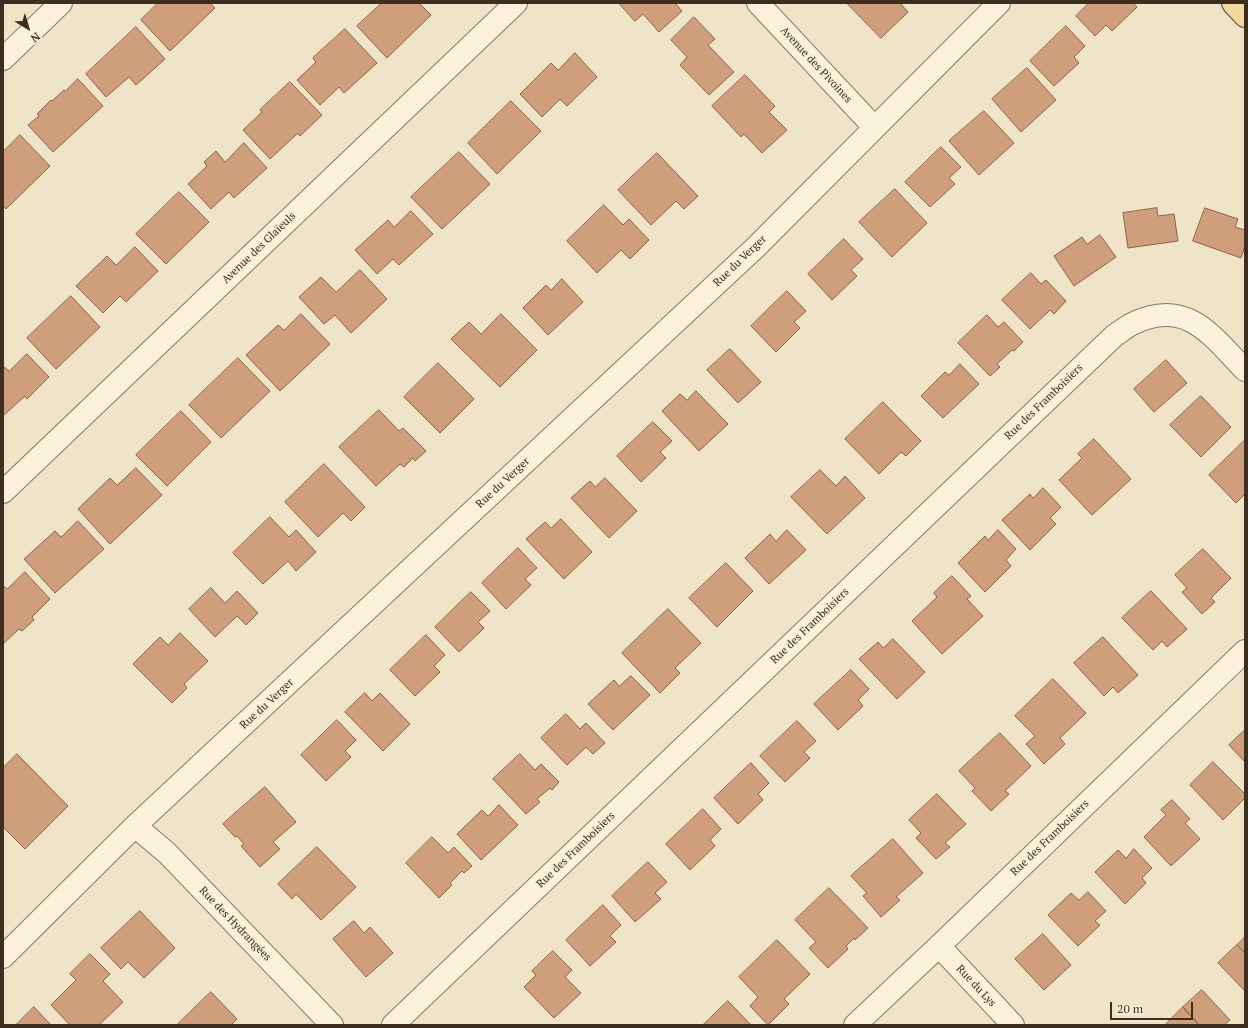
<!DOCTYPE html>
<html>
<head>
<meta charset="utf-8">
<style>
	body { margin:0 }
	#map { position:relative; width:1248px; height:1028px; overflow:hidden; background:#f0e4c8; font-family:"PT Serif",serif }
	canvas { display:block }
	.frame { position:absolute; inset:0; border:4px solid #3d2e20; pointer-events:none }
	.north { position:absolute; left:8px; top:8px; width:40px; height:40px; -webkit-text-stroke:3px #f7eed8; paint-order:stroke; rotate:142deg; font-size:11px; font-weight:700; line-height:16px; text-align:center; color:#3d2e20 }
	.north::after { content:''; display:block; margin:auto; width:14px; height:18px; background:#3d2e20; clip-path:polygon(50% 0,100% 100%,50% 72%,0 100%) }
	.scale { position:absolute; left:1110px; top:1002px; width:83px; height:18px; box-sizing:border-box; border:2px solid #3d2e20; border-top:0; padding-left:5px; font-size:12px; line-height:14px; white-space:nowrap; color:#3d2e20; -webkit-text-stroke:3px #f7eed8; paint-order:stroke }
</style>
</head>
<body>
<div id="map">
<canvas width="1248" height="1028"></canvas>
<div class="frame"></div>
<div class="north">N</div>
<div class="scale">20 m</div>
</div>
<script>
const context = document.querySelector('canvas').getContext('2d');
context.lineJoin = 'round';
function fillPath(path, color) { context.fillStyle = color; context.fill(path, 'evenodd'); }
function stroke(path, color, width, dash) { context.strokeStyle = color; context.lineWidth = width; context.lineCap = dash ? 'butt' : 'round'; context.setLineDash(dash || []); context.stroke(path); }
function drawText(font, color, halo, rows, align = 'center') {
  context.font = font + ' "PT Serif",serif'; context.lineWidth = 3.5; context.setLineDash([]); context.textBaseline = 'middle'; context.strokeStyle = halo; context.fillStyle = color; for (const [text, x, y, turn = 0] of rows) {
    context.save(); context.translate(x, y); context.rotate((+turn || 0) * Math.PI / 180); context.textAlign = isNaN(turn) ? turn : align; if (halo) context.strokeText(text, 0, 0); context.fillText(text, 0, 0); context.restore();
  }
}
const building = new Path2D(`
	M 158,3 L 210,3 L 215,8 L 170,51 L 141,20 Z
	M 382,3 L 419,3 L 431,15 L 387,58 L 357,26 Z
	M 619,3 L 675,3 L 682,11 L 659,32 L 643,14 L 635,21 Z
	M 847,3 L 900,3 L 908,12 L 881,38 Z
	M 1089,3 L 1133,3 L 1137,7 L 1112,31 L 1106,25 L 1095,36 L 1076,16 Z
	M 694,17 L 715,39 L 708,45 L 734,72 L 709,95 L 680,65 L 687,57 L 671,40 Z
	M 1066,26 L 1085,46 L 1074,57 L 1079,63 L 1054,86 L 1030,61 Z
	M 136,27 L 165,59 L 136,85 L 129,77 L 106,97 L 86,74 Z
	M 345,29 L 377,63 L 344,93 L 339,87 L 320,105 L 297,80 L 316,62 L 313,58 Z
	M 575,53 L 597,77 L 567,106 L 560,99 L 542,117 L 520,94 L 551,63 L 558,70 Z
	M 1027,68 L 1056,100 L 1021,132 L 992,99 Z
	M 745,75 L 775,106 L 769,112 L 787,130 L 762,153 L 744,134 L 741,137 L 712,106 Z
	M 78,79 L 103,106 L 53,152 L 28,125 L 39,116 L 37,114 L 51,100 L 52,101 L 64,90 L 65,91 Z
	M 290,82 L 322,115 L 300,136 L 298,133 L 270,159 L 243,130 L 262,112 L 260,110 Z
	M 511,101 L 541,131 L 497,174 L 468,143 Z
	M 984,111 L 1014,143 L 979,175 L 949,141 Z
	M 20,135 L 50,166 L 6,209 L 3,205 L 3,152 Z
	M 244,143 L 267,168 L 234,198 L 229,192 L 211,209 L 188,184 L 207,166 L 204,162 L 216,151 L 225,162 Z
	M 941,147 L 961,167 L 949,178 L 955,184 L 930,207 L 905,182 Z
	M 459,152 L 490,184 L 442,229 L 411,197 Z
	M 657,153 L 698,196 L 684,209 L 676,201 L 651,225 L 618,190 Z
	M 895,189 L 927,223 L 892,257 L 859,222 Z
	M 179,192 L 209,222 L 166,264 L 136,234 Z
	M 604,205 L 623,225 L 629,219 L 649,240 L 630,259 L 621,250 L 597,273 L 567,241 Z
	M 1157,208 L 1158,216 L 1174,214 L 1178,241 L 1128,248 L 1123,213 Z
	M 1205,208 L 1238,219 L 1235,227 L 1245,230 L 1245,246 L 1241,258 L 1193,241 Z
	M 411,211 L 433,234 L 399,265 L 393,259 L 377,274 L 355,250 L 388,220 L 394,227 Z
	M 1100,235 L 1116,257 L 1074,286 L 1054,256 L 1082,237 L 1087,244 Z
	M 844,239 L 863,259 L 851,270 L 857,276 L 832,300 L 808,274 Z
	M 135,247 L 158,271 L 126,302 L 120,296 L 103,313 L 76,286 L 107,256 L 116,265 Z
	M 360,270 L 387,299 L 351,333 L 335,315 L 324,324 L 299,297 L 321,277 L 336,292 Z
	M 1031,273 L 1041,284 L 1046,280 L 1066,301 L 1054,314 L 1050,310 L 1030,329 L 1002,300 Z
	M 562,279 L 583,302 L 548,335 L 523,308 L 546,285 L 551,290 Z
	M 787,291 L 806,311 L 794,322 L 800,328 L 776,352 L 751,326 Z
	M 71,296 L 100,327 L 56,369 L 27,338 Z
	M 301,314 L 330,344 L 280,391 L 246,355 L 278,325 L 284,330 Z
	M 501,314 L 537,350 L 500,387 L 451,339 L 469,322 L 481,334 Z
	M 987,315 L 998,327 L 1004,322 L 1023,342 L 1014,351 L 1012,350 L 997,364 L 1000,367 L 990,376 L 958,343 Z
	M 730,349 L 761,382 L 738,403 L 707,370 Z
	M 27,354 L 49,377 L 27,399 L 25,396 L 3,416 L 3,366 L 9,371 Z
	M 238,358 L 270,391 L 221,438 L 189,405 Z
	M 1166,360 L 1187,383 L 1154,412 L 1134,389 Z
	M 438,363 L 474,399 L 440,433 L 404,397 Z
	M 960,364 L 979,384 L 943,418 L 921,396 L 945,372 L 949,375 Z
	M 696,391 L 728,424 L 699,451 L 662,411 L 680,394 L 687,400 Z
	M 1201,396 L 1231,427 L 1201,457 L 1170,425 Z
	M 883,402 L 921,441 L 906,456 L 901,452 L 879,474 L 845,439 Z
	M 379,410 L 399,431 L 403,428 L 426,451 L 415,461 L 413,458 L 404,467 L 400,464 L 376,486 L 339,447 Z
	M 181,411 L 211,442 L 167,486 L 136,455 Z
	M 653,422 L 672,441 L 660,452 L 666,458 L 641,482 L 617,456 Z
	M 1094,439 L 1131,479 L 1092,515 L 1059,480 L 1082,458 L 1078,454 Z
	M 1245,440 L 1245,494 L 1236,503 L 1209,475 Z
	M 324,464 L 365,507 L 351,521 L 343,513 L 318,537 L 285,502 Z
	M 136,468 L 162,495 L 110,544 L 78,509 L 110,478 L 117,485 Z
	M 820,470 L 836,486 L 845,476 L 865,498 L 827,534 L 791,497 Z
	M 605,478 L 637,511 L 609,538 L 571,498 L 590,481 L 595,487 Z
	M 1043,488 L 1061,507 L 1050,518 L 1056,524 L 1030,550 L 1002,520 L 1030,494 L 1033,498 Z
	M 270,517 L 289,537 L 296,530 L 316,552 L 296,571 L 288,561 L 263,584 L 233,553 Z
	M 561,519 L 592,552 L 564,579 L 526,539 L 545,522 L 551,528 Z
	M 78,521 L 104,549 L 55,593 L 24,559 L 55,531 L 61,537 Z
	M 787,530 L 806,550 L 769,584 L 745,558 L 770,534 L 776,541 Z
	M 998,530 L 1016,549 L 1006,560 L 1011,566 L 985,592 L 958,563 L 985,536 L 988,540 Z
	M 518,548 L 537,568 L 525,579 L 531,585 L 506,609 L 482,583 Z
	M 1203,549 L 1231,578 L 1211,598 L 1215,602 L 1202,614 L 1182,592 L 1187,588 L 1175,575 Z
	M 726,563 L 753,591 L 717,627 L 689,598 Z
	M 25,572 L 50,599 L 32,617 L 34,620 L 22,631 L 19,629 L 3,644 L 3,585 L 7,589 Z
	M 952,576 L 971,596 L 967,599 L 983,616 L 942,654 L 912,621 L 937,597 L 934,593 Z
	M 211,588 L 225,603 L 237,591 L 258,613 L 246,625 L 237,616 L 215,637 L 189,609 Z
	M 1151,591 L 1187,629 L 1167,647 L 1162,641 L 1153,650 L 1122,618 Z
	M 471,592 L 490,611 L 478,622 L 484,628 L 459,652 L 435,627 Z
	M 668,609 L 701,643 L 675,668 L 680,673 L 660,693 L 622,653 Z
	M 180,633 L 208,661 L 184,684 L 187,688 L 172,703 L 133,664 L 160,637 L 168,645 Z
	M 426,635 L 445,655 L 434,666 L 440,672 L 415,696 L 390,670 Z
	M 1103,637 L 1138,675 L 1118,693 L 1113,687 L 1104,696 L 1074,663 Z
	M 893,639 L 925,672 L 897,699 L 859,659 L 878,642 L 883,648 Z
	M 851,670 L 869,689 L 858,700 L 863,706 L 838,730 L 814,704 Z
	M 631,676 L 650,695 L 613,730 L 588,704 L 614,680 L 619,686 Z
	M 1053,679 L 1086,713 L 1060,738 L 1065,744 L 1044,764 L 1026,744 L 1035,736 L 1015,716 Z
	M 365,693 L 372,701 L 380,693 L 410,724 L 383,751 L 345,712 Z
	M 566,714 L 580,729 L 586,723 L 605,743 L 593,754 L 586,747 L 567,765 L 541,738 Z
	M 337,720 L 356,740 L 345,751 L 351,757 L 326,781 L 301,755 Z
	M 797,721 L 816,741 L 804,752 L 810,758 L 785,782 L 760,756 Z
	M 1245,730 L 1245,762 L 1229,745 Z
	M 1000,733 L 1031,766 L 1005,791 L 1009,794 L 991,811 L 972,791 L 975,788 L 959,771 Z
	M 17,754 L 68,806 L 25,849 L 3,827 L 3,768 Z
	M 520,754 L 535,770 L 541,764 L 559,782 L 552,790 L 550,788 L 537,799 L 540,802 L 526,814 L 493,779 Z
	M 1213,762 L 1245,794 L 1245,798 L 1223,820 L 1190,785 Z
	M 751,763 L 769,783 L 758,794 L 763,800 L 738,824 L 714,798 Z
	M 265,787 L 296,822 L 273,842 L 280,849 L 260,867 L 241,846 L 244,844 L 237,836 L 235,837 L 223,824 Z
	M 937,794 L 966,824 L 945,843 L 950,847 L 936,859 L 916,838 L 921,833 L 909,820 Z
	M 1172,800 L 1190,819 L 1185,823 L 1200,839 L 1171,866 L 1144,837 L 1166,815 L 1161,810 Z
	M 499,805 L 518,825 L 481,860 L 457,834 L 482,810 L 488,816 Z
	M 703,809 L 721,829 L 710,840 L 715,846 L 690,870 L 666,844 Z
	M 432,837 L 448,853 L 454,847 L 472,866 L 464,873 L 462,871 L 450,883 L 452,885 L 439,898 L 406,863 Z
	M 893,839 L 923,873 L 896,897 L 900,900 L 881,917 L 863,896 L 867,893 L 851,876 Z
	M 317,847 L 356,887 L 321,920 L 296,894 L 292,899 L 278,884 Z
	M 1134,849 L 1152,868 L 1142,878 L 1146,883 L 1125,904 L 1095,872 L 1118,850 L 1126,858 Z
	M 648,862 L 667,882 L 655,893 L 661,899 L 635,922 L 612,896 Z
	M 829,888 L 868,928 L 855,940 L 854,938 L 846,946 L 848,949 L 828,968 L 809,948 L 816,942 L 795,920 Z
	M 1088,892 L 1106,911 L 1095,921 L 1100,925 L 1078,946 L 1048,915 L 1071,893 L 1079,900 Z
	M 603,905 L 621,925 L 610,936 L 616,942 L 590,966 L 566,940 Z
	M 140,911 L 175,948 L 144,978 L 128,962 L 121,969 L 101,948 Z
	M 354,921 L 364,933 L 370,927 L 393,953 L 366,977 L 333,939 Z
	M 1043,934 L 1071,965 L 1044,990 L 1015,959 Z
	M 1245,937 L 1245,953 L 1237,945 Z
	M 777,940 L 810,974 L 784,999 L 789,1004 L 768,1025 L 750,1006 L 758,997 L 739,977 Z
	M 1237,945 L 1245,953 L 1245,991 L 1218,963 Z
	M 553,951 L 572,970 L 565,977 L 581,993 L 554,1018 L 524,987 L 536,975 L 532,971 Z
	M 90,954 L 110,974 L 103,981 L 123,1002 L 99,1025 L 70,1025 L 51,1005 L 76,980 L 70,974 Z
	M 1202,990 L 1230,1020 L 1224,1025 L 1199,1025 L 1183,1007 Z
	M 211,992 L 237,1019 L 231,1025 L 178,1025 L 178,1024 Z
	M 728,1001 L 751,1025 L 703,1025 Z
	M 34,1007 L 51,1025 L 16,1025 Z
	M 1183,1007 L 1199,1025 L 1165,1025 Z`);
fillPath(building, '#cf9f7d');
stroke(building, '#8d5f41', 1);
const minor = new Path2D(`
	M 758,3 L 874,127
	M 3,59 L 61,3
	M 3,492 L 516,3
	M 135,826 L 167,853 L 332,1025
	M 939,946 L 1013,1025
	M 3,957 L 135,826 L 756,247 L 999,3
	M 393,1025 L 1114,336 C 1120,332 1126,327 1132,324 C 1186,297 1211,335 1245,370
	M 855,1025 L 939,946 L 1245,651`);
const major = new Path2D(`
	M 1233,3 L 1245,16`);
stroke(minor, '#8d765c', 24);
stroke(major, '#5b4430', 24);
stroke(minor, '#faf1dc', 22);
stroke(major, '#f3d9a0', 22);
drawText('11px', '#3d2e20', '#f7eed8', [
	["Avenue des Pivoines",816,65,47],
	["Avenue des Glaïeuls",259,248,-44],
	["Rue du Verger",740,261,-44],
	["Rue des Framboisiers",1044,402,-44],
	["Rue du Verger",503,483,-43],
	["Rue des Framboisiers",810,626,-44],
	["Rue du Verger",267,704,-43],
	["Rue des Framboisiers",1050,838,-44],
	["Rue des Framboisiers",576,850,-44],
	["Rue des Hydrangées",235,924,46],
	["Rue du Lys",976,986,47]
]);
</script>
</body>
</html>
